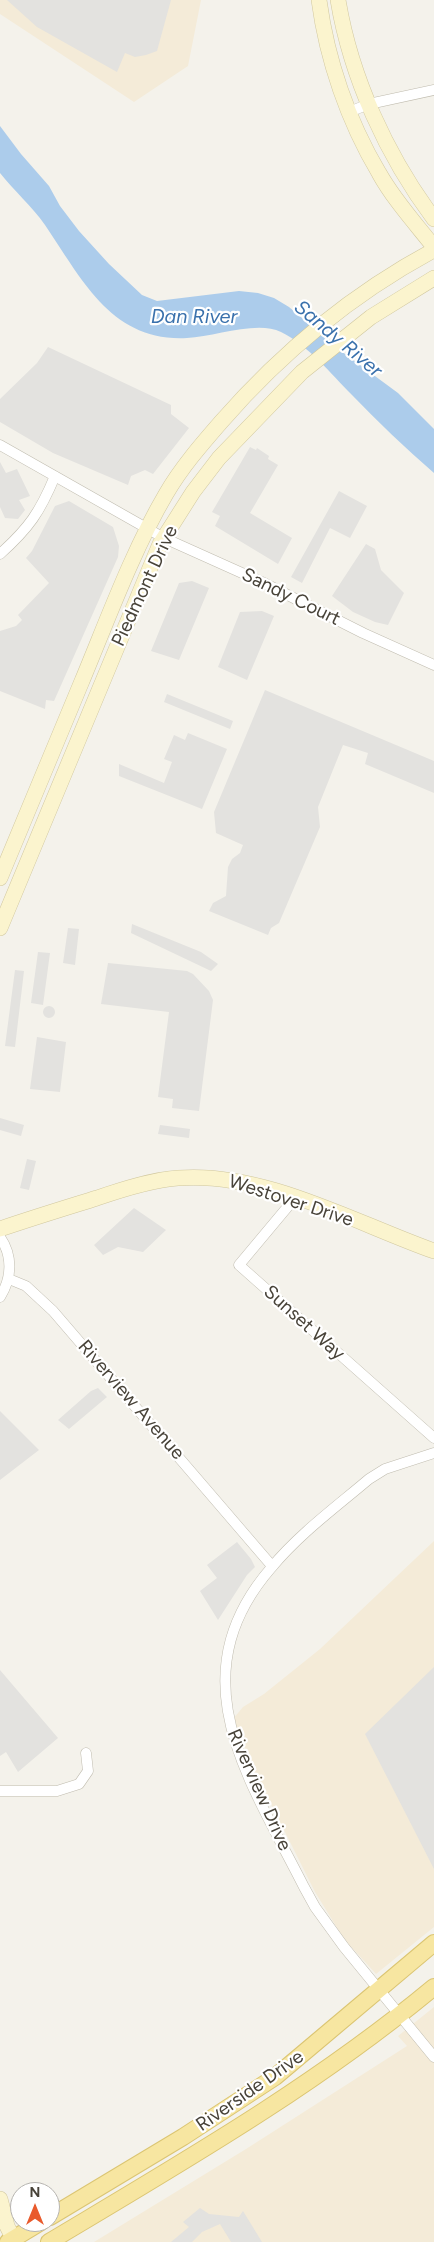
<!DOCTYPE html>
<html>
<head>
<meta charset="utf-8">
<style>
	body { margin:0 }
	#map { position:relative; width:434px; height:2242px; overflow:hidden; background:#f4f2eb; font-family:Figtree,sans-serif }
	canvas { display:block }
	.north { position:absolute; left:10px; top:2182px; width:50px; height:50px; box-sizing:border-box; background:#fff; border:1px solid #b6b4b0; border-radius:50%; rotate:0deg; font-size:14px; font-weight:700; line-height:20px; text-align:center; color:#484339 }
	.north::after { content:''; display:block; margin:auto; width:18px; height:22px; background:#e95a2c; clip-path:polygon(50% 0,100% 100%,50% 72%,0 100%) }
</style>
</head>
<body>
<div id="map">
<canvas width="434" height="2242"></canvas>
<div class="north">N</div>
</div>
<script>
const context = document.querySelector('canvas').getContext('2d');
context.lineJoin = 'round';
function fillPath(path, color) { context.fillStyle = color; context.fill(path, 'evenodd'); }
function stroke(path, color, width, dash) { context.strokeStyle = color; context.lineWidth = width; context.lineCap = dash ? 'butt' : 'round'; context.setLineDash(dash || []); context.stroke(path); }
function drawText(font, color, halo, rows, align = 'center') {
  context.font = font + ' Figtree,sans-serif'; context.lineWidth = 4.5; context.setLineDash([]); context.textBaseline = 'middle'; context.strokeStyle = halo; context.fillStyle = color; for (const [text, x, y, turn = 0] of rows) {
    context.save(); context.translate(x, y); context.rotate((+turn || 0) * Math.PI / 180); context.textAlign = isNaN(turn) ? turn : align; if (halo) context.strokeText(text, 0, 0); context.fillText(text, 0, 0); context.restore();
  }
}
fillPath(new Path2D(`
	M 0,0 L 201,0 L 188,66 L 134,102 L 0,14 Z
	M 434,1541 L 434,1927 L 376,1974 L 344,1939 L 315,1892 L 253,1768 L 233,1719 L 243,1707 L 264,1694 L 320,1649 Z
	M 434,2007 L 434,2242 L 94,2242 L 246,2149 L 407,2046 L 398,2036 Z`), '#f4ebd8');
fillPath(new Path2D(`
	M 7,0 L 171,0 L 157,51 L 146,55 L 135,57 L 125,53 L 117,72 L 37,27 Z
	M 48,347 L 171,405 L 171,414 L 189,428 L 153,474 L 145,470 L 131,476 L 128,485 L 53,453 L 0,422 L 0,399 L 37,363 Z
	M 250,447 L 256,450 L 257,448 L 269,456 L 268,459 L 278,465 L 250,513 L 292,538 L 278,564 L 215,526 L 220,516 L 212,512 Z
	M 0,462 L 6,473 L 17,469 L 30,496 L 19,500 L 25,510 L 18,519 L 5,518 L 0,507 Z
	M 339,491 L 367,506 L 350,538 L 330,528 L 302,583 L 291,577 Z
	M 69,501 L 113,527 L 119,546 L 118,557 L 54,701 L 46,700 L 45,709 L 0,691 L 0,631 L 16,626 L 22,620 L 18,615 L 49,583 L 26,558 L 32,551 L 55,506 Z
	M 366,544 L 375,549 L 381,570 L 404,593 L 388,625 L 375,622 L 353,612 L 332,596 Z
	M 192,581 L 209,588 L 179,660 L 151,651 L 179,583 Z
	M 262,611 L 274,616 L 247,680 L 218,667 L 240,612 Z
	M 265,690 L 434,761 L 434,793 L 365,764 L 368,753 L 343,745 L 318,807 L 320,827 L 279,923 L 271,928 L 268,935 L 209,911 L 213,903 L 226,896 L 228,867 L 232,859 L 240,853 L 243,845 L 216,833 L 214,812 Z
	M 167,694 L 233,721 L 230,729 L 164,702 Z
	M 188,733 L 227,749 L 202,809 L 119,776 L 119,764 L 164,783 L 172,762 L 164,759 L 174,735 L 185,740 Z
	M 132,924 L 201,952 L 218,964 L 211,971 L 131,933 Z
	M 68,928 L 79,929 L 75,965 L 63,963 Z
	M 38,952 L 50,953 L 43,1005 L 31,1003 Z
	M 108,963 L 187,971 L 193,974 L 209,991 L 213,1000 L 199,1111 L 172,1108 L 173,1099 L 158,1097 L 169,1012 L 101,1004 Z
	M 15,970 L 24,971 L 15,1047 L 5,1046 Z
	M43 1012a6 6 0 1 1 12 0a6 6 0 1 1-12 0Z
	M 37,1037 L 66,1042 L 60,1092 L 30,1089 Z
	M 0,1118 L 24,1125 L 21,1136 L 0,1130 Z
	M 160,1125 L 190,1129 L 189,1138 L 158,1134 Z
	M 27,1159 L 36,1161 L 29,1190 L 20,1188 Z
	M 134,1208 L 166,1230 L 143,1252 L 118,1247 L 103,1255 L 94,1245 Z
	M 98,1388 L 107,1397 L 69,1429 L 58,1420 L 91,1391 Z
	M 0,1411 L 39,1450 L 0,1480 Z
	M 237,1542 L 251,1559 L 255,1567 L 247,1575 L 218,1620 L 200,1591 L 217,1578 L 207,1565 Z
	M 434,1667 L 434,1869 L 365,1734 Z
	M 0,1670 L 58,1738 L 18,1772 L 6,1752 L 0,1756 Z
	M 200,2208 L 209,2214 L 239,2217 L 243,2211 L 262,2242 L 231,2242 L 220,2224 L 202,2232 L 192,2242 L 171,2242 L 189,2227 L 183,2222 Z`), '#e3e2df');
fillPath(new Path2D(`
	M 0,126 L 21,154 L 49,186 L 60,206 L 79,231 L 109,264 L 142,295 L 157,301 L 239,291 L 258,293 L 274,298 L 289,307 L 341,351 L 398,393 L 434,429 L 434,473 C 405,448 378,422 352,395 C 330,373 309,346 281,332 C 257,320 214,337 187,338 C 111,342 82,279 45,225 C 32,206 14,191 0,173 Z`), '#accceb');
const street = new Path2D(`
	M 349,112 L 369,104 L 434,90
	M 0,445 L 164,538 L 262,582 L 363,633 L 434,665
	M 0,554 C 29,528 40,512 55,476
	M 295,1198 L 239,1265 L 434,1438
	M 0,1237 C 13,1256 12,1278 0,1297
	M 9,1279 L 26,1286 L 53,1311 L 272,1566
	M 434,1453 L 385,1469 L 369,1479 C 336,1507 299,1534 271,1568 C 176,1678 250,1780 304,1887 L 315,1907 L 344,1947 L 434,2057
	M 0,1791 L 57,1791 L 79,1784 L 88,1771 L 86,1753`);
const secondary = new Path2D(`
	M 319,0 C 327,60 348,121 379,173 C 394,200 415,223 434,247
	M 338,0 C 351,78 387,156 434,219
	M 0,878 C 27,812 55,747 82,681 C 107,621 133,550 166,494 C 181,468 201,445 221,422 C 282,352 352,294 434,250
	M 0,928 L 160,544 L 193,492 L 219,458 L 302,372 L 371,317 L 434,278
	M 0,1229 C 32,1218 65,1208 97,1198 C 123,1189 151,1180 178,1178 C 264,1171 355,1223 434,1251
	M 0,2199 L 7,2226 L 15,2242`);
const primary = new Path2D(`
	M 50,2217 L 183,2137 L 275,2077 L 434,1943
	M 8,2242 L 41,2222
	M 49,2242 C 181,2163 315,2086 434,1987`);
stroke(street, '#bfbbae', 11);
stroke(secondary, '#d0c79e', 16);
stroke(primary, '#dbc572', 18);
stroke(street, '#fff', 10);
stroke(secondary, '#fbf4ce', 15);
stroke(primary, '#f7e6a1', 16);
drawText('19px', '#484339', '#fff', [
	["Piedmont Drive",145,586,-65],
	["Sandy Court",291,597,26],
	["Westover Drive",291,1201,18],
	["Sunset Way",304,1323,42],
	["Riverview Avenue",131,1400,49],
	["Riverview Drive",259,1790,66],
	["Riverside Drive",250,2091,-35]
]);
drawText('italic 20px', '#3a71ac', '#fff', [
	["Dan River",194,317],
	["Sandy River",338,339,40]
]);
</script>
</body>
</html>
